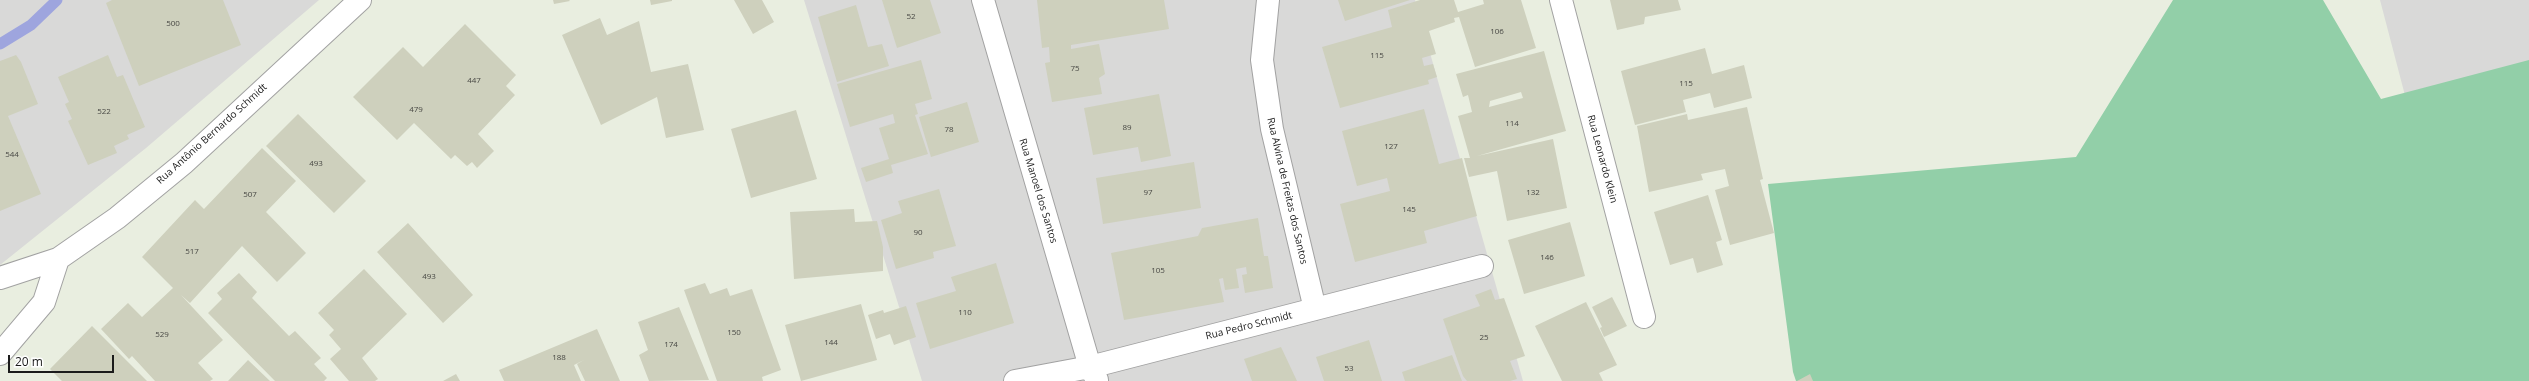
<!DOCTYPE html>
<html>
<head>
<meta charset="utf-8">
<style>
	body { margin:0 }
	#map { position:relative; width:2529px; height:381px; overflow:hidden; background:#e9eee0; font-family:"Open Sans",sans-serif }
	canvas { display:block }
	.scale { position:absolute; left:8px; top:355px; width:106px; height:18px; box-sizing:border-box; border:2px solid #1b1b1b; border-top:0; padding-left:5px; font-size:12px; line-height:14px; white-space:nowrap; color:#1b1b1b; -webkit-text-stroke:3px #fff; paint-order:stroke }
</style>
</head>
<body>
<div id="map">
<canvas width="2529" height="381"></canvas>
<div class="scale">20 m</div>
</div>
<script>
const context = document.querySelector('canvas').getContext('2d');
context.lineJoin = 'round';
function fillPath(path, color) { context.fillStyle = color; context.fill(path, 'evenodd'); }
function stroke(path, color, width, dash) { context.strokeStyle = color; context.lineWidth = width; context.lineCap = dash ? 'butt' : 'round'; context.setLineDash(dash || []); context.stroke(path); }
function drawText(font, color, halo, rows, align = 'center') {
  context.font = font + ' "Open Sans",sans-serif'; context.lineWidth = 3.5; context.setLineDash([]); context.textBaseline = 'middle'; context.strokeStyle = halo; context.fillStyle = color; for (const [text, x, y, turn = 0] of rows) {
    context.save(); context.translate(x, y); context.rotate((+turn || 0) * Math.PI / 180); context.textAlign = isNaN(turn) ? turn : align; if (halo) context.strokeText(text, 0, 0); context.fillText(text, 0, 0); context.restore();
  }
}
fillPath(new Path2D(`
	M 0,0 L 319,0 L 146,148 L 0,265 Z
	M 804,0 L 1415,0 L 1523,381 L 922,381 Z
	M 2380,0 L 2529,0 L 2529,87 L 2413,126 Z`), '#d9d9d8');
fillPath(new Path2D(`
	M 2173,0 L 2323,0 L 2381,99 L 2529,60 L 2529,381 L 1796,381 L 1793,372 L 1768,184 L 2076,157 Z`), '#92cfa8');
stroke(new Path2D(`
	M 0,44 L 31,25 L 57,0`), '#9ea5de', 11);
fillPath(new Path2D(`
	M 112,0 L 223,0 L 241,45 L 139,86 L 106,3 Z
	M 553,0 L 569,0 L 570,1 L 554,4 Z
	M 650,0 L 672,0 L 672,1 L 651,5 Z
	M 734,0 L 762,0 L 774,22 L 753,34 Z
	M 882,0 L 930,0 L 941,33 L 897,48 Z
	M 1037,0 L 1164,0 L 1169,29 L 1071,45 L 1071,49 L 1099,44 L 1105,74 L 1099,78 L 1102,94 L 1052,102 L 1045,63 L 1050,62 L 1049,47 L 1042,48 Z
	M 1338,0 L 1410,0 L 1345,21 Z
	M 1420,0 L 1454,0 L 1458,12 L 1484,4 L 1483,0 L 1521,0 L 1536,48 L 1475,67 L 1459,17 L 1454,18 L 1455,22 L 1429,31 L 1436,54 L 1422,58 L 1424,66 L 1433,64 L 1437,77 L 1428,80 L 1429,84 L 1340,108 L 1322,47 L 1392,27 L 1388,10 Z
	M 1610,0 L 1678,0 L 1681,10 L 1645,17 L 1644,24 L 1617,30 Z
	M 856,5 L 868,47 L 882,44 L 889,66 L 837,82 L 818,17 Z
	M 600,18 L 607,35 L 639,21 L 651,72 L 688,64 L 704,130 L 666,138 L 657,97 L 601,125 L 562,35 Z
	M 465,24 L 516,75 L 506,86 L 515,95 L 478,134 L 494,151 L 477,168 L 472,162 L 467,166 L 455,155 L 451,159 L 414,123 L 397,140 L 353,97 L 403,47 L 423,67 Z
	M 1705,48 L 1712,74 L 1744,65 L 1752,98 L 1714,108 L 1710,93 L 1683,100 L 1686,112 L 1635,125 L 1621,71 Z
	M 1544,51 L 1566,131 L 1477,156 L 1553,139 L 1567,208 L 1507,221 L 1497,171 L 1469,177 L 1464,158 L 1470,158 L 1458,116 L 1472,112 L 1468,95 L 1463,97 L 1456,74 ZM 1521,92 L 1523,98 L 1489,107 L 1490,101 Z
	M 16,55 L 21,62 L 38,104 L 8,116 L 41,194 L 0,211 L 0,61 Z
	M 108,55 L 117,77 L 123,75 L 145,127 L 127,135 L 129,139 L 114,146 L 117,153 L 88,165 L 68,121 L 72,119 L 65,104 L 69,102 L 58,77 Z
	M 921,60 L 932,99 L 915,104 L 918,114 L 915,115 L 928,154 L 891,165 L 893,173 L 866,182 L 861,168 L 889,159 L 879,128 L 895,123 L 893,114 L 850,127 L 837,84 Z
	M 1159,94 L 1171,156 L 1141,162 L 1138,147 L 1093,155 L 1084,108 Z
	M 967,102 L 979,142 L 931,157 L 919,117 Z
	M 1747,107 L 1763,179 L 1760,180 L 1774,233 L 1730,245 L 1715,190 L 1729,186 L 1725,169 L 1701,174 L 1703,180 L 1649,192 L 1637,126 L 1687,114 L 1688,120 Z
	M 1424,109 L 1439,164 L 1462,158 L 1477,216 L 1424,231 L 1427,243 L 1355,262 L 1340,204 L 1390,191 L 1387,178 L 1357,186 L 1342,131 Z
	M 796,110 L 817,179 L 751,198 L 731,129 Z
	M 298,114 L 366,181 L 334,213 L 266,146 Z
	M 262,148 L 296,181 L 266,212 L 306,253 L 277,282 L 242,246 L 190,303 L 181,295 L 223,340 L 198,363 L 213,379 L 210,381 L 155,381 L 132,356 L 129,359 L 101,329 L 128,303 L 142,317 L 173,288 L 142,257 L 195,200 L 204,209 Z
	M 1194,162 L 1201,208 L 1103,224 L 1096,178 Z
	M 939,189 L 956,246 L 933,252 L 934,258 L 896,269 L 881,220 L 902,213 L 898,201 Z
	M 1708,195 L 1722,240 L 1716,242 L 1723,265 L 1697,273 L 1693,258 L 1670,265 L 1654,212 Z
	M 854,209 L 855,222 L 877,221 L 883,247 L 883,271 L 794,279 L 790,212 Z
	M 1258,218 L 1264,256 L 1268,256 L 1273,288 L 1245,293 L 1242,275 L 1247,274 L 1246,267 L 1236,269 L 1239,288 L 1225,290 L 1223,278 L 1219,279 L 1224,302 L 1124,320 L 1111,253 L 1198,236 L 1202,228 Z
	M 1570,222 L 1585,276 L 1524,294 L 1508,240 Z
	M 408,223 L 473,295 L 443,323 L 377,252 Z
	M 996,263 L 1014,323 L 930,349 L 916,303 L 956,291 L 951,277 Z
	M 364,269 L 407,314 L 362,358 L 378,379 L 375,381 L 349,381 L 330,359 L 341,349 L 329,335 L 334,330 L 318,313 Z
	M 239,273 L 257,292 L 252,298 L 289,336 L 295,331 L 321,358 L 314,364 L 327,378 L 324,381 L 275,381 L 208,313 L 222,299 L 217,293 Z
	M 705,283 L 710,294 L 727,288 L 730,296 L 752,289 L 781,370 L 762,377 L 763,381 L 717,381 L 684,290 Z
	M 1491,289 L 1495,300 L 1504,298 L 1525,356 L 1510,361 L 1517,379 L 1510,381 L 1467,381 L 1463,376 L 1443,319 L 1480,306 L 1475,295 Z
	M 1612,297 L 1627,326 L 1604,337 L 1600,328 L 1602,327 L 1592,307 Z
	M 1586,302 L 1617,365 L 1599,373 L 1603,381 L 1562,381 L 1535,326 Z
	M 861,304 L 877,360 L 801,381 L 785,325 Z
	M 906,306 L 916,337 L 894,345 L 890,334 L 876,339 L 868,315 L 883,310 L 884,313 Z
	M 679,307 L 709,380 L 649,381 L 639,355 L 648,350 L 638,322 Z
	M 92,326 L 147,381 L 62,381 L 50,369 Z
	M 597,329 L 620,381 L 585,381 L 577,364 L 584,360 L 574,365 L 581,381 L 504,381 L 499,370 Z
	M 1369,340 L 1382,381 L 1324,381 L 1316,357 Z
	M 1281,347 L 1297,381 L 1252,381 L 1244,359 Z
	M 1452,355 L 1462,381 L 1405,381 L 1402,372 Z
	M 248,360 L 270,381 L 228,381 Z
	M 456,374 L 460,381 L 443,381 Z
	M 1810,374 L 1813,381 L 1797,381 Z`), '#ced0bd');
const minor = new Path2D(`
	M 983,0 L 1090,367 L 1097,380
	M 1268,0 L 1262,60 L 1272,129 L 1315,309
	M 1561,0 L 1644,317
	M 0,278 L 58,259 L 117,218 L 184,163 L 360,0
	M 0,354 L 44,302 L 58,259
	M 1015,381 L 1090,367 L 1482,266`);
stroke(minor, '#a2a2a2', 24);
stroke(minor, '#fff', 22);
drawText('8px', '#484844', null, [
	["52",911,17],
	["500",173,24],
	["106",1497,32],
	["115",1377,56],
	["75",1075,69],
	["447",474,81],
	["115",1686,84],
	["479",416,110],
	["522",104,112],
	["114",1512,124],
	["89",1127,128],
	["78",949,130],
	["127",1391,147],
	["544",12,155],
	["493",316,164],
	["97",1148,193],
	["132",1533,193],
	["507",250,195],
	["145",1409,210],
	["90",918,233],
	["517",192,252],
	["146",1547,258],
	["105",1158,271],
	["493",429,277],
	["110",965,313],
	["150",734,333],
	["529",162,335],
	["25",1484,338],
	["144",831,343],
	["174",671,345],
	["188",559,358],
	["53",1349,369]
]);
drawText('10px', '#1b1b1b', '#fff', [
	["Rua Antônio Bernardo Schmidt",212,134,-42],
	["Rua Leonardo Klein",1602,159,75],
	["Rua Manoel dos Santos",1038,191,73],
	["Rua Alvina de Freitas dos Santos",1287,191,77],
	["Rua Pedro Schmidt",1249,326,-14]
]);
</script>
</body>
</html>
